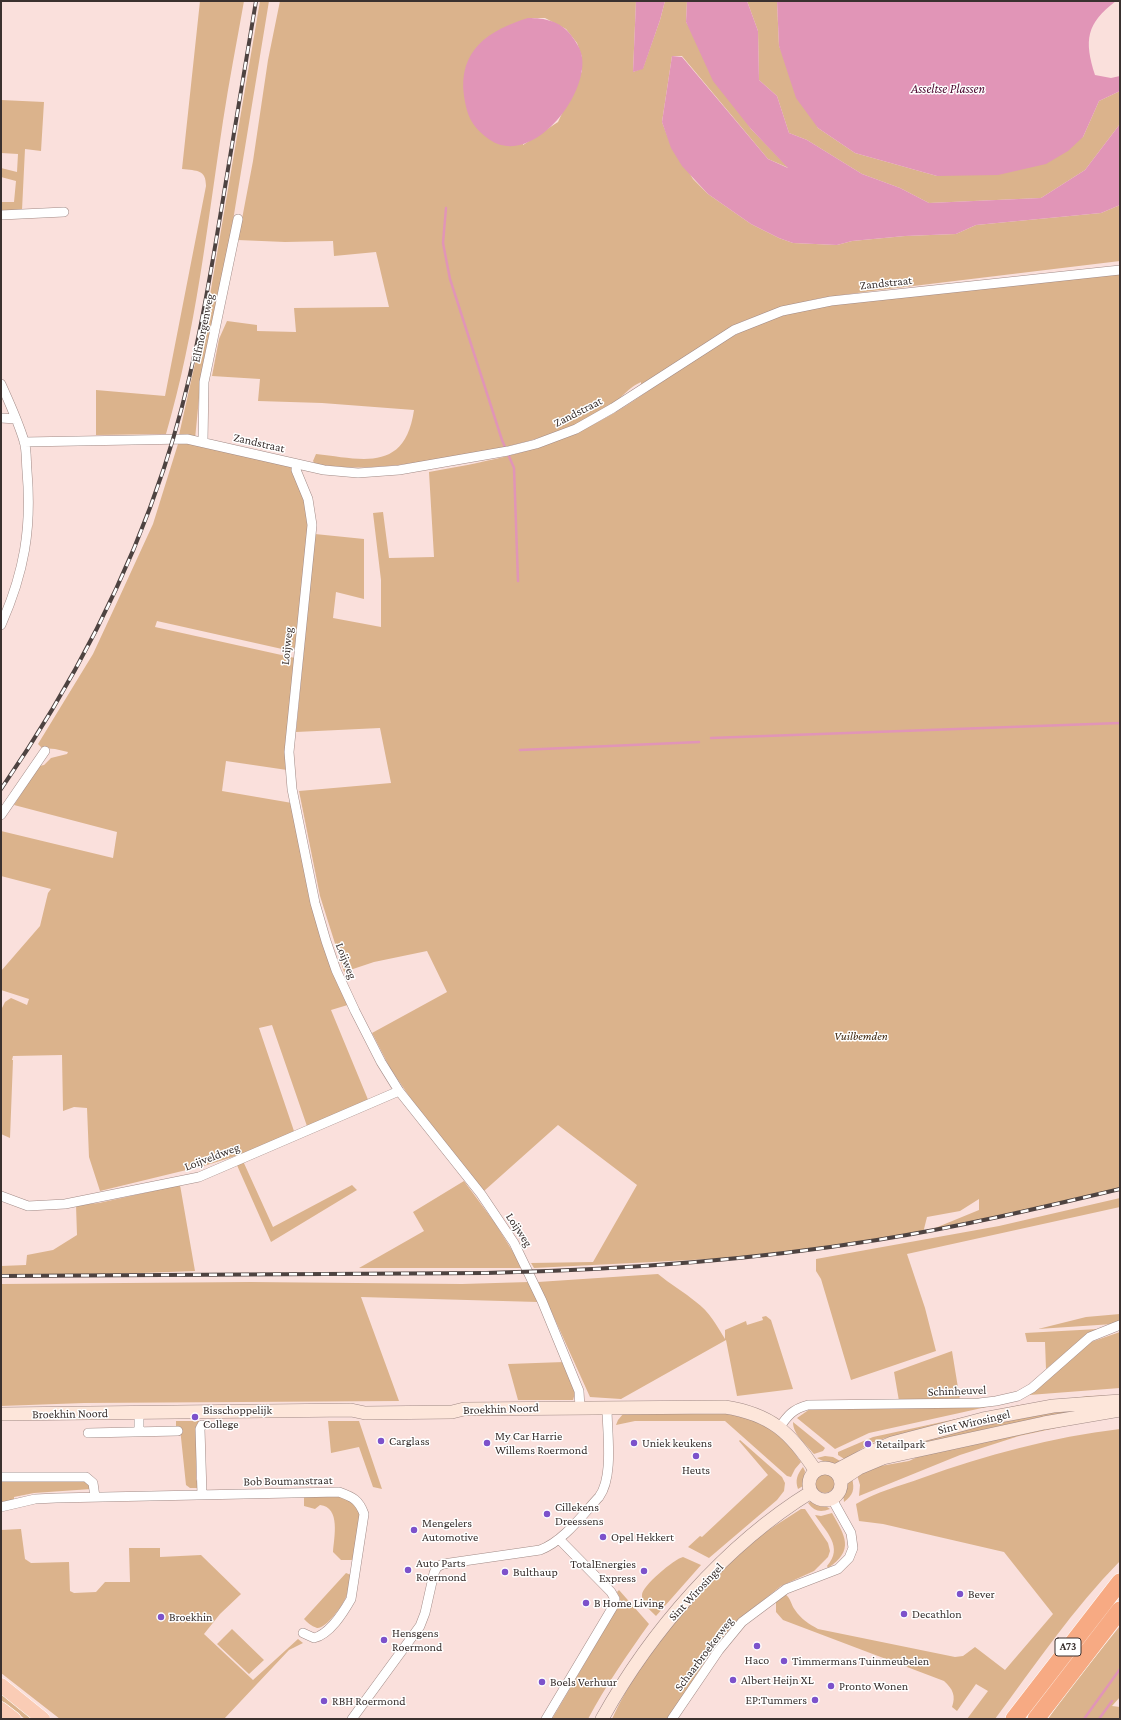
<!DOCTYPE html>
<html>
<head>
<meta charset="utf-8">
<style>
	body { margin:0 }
	#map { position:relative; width:1121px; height:1720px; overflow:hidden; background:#fae0dc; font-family:"Crimson Pro",serif }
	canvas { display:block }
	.frame { position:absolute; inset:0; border:2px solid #3a312f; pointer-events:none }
</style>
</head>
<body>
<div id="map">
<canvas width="1121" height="1720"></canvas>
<div class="frame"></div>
</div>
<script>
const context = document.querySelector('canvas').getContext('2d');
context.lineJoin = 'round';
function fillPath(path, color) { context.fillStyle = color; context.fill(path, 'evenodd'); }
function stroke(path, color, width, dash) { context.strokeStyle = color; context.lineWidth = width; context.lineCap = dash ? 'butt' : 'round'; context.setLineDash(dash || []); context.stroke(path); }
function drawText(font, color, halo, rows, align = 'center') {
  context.font = font + ' "Crimson Pro",serif'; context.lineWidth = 3; context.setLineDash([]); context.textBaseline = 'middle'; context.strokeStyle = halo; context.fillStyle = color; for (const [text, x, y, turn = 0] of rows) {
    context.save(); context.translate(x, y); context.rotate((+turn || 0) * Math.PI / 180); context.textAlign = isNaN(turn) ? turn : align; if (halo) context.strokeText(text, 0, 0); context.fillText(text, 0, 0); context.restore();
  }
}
fillPath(new Path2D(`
	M 200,1 L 244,1 C 237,41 229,81 223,121 C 207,226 196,332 166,434 L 96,435 L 96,390 L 165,396 L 206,186 C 206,169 197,171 182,169 Z
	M 260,1 L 269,1 L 229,245 L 199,398 L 195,439 L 179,435 L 209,301 Z
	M 280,1 L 636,1 L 633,72 L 643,68 L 660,20 L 665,1 L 687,1 L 686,22 L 751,129 L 789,168 L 768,159 L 682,56 L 672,56 L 662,122 L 667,135 L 693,179 L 708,194 L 751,224 L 779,238 L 793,243 L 837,245 L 852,241 L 905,236 L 956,234 L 976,225 L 1101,213 L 1120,205 L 1120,261 L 872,291 L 821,298 L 782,307 L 741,322 L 641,385 L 641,382 C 631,387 630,389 622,396 C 611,408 592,417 578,424 C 533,443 484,452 436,460 C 395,466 357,471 315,464 L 313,461 L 316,454 C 362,459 405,473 414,410 L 322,403 L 258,401 L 260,379 L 212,376 L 219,339 L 227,321 L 257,325 L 257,331 L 296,332 L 294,308 L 389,307 L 376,252 L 334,256 L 333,241 L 285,242 L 238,240 L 253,161 L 268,60 ZM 528,18 L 545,18 L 566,29 L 577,43 L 582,57 L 582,71 L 558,122 L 523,145 Z
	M 747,1 L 777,1 L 779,46 L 818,128 L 855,153 L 937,176 L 1083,137 L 1099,101 L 1120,91 L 1120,124 L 1085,170 L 1041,198 L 929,203 L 900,188 L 862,174 L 807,140 L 789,133 L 777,96 L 759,80 L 758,31 Z
	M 1,100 L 44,102 L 41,151 L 25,149 L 22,210 L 1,212 L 1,202 L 14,202 L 16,181 L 1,177 L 1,168 L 17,172 L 18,154 L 1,153 Z
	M 1120,273 L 1120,1190 L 978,1223 L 835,1247 L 750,1257 L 534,1268 L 531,1263 L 593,1262 L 637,1185 L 558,1125 L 484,1191 L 411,1099 L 390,1068 L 372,1033 L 447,992 L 427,951 L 374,962 L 344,972 L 320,896 L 299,791 L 391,783 L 380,728 L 296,732 L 315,534 L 364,539 L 364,599 L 336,592 L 333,618 L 381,627 L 381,580 L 373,513 L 383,512 L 389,558 L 434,557 L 429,472 C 480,463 533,453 580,431 C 642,403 693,352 756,325 C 780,315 806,310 831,304 ZM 979,1199 L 979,1210 L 923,1233 L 927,1217 L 960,1211 Z
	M 178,444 L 200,444 L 289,465 L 293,471 L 305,502 L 308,524 L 296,646 L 291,651 L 157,621 L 155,627 L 295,658 L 287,770 L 226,761 L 222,791 L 292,803 L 316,915 L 351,1004 L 331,1010 L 369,1102 L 308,1129 L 272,1025 L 259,1028 L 295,1134 L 242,1154 L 207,1165 L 100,1191 L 89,1157 L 87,1108 L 74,1107 L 63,1111 L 62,1055 L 13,1056 L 12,1060 L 13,1060 L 10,1138 L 1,1134 L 1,1010 L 5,1002 L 11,998 L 27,1005 L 29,999 L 1,990 L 1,971 L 40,926 L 48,893 L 51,889 L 1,876 L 1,831 L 113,858 L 117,832 L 14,805 L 39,766 L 44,765 L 51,758 L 67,754 L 68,752 L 55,749 L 42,748 L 38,744 L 93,654 L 119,598 L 153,524 Z
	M 243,1161 L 273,1227 L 352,1185 L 357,1190 L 271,1242 L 236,1163 Z
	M 464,1181 L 495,1223 L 523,1268 L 359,1268 L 424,1231 L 413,1212 Z
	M 180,1185 L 195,1271 L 89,1275 L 1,1274 L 1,1266 L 26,1265 L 27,1255 L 53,1250 L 77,1235 L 76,1205 L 99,1203 Z
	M 1120,1198 L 1120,1207 L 907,1254 L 925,1308 L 936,1351 L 851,1380 L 821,1279 L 816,1271 L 816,1259 L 999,1226 Z
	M 658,1274 C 670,1284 684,1292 696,1302 C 709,1311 717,1326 725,1339 L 725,1330 L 746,1321 L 747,1325 L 763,1320 L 762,1317 L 766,1316 L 771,1320 L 793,1389 L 737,1396 L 726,1340 L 621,1399 L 590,1397 L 538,1282 Z
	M 250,1282 L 462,1284 L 529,1282 L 538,1302 L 361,1297 L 399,1401 L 84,1403 L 1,1406 L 1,1284 Z
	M 1120,1314 L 1120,1322 L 1113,1324 L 1038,1329 L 1086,1317 Z
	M 1098,1329 L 1083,1338 L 1046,1369 L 1045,1342 L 1027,1342 L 1025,1333 Z
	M 1120,1332 L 1120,1388 L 1029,1395 L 1091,1342 Z
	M 952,1351 L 960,1400 L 899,1401 L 894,1372 Z
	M 564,1362 L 576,1390 L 573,1400 L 518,1400 L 508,1364 Z
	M 1120,1395 L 914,1433 C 883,1437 871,1440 846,1460 L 838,1455 L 838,1452 L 873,1437 L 1020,1405 L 1089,1396 Z
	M 1120,1404 L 868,1456 L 1013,1416 Z
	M 991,1406 L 869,1433 L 835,1449 L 797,1418 L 810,1409 Z
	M 685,1411 C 723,1413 751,1412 782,1437 C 790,1444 795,1454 801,1462 L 795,1469 L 791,1477 L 787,1476 L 725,1421 L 635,1421 L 616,1425 L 618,1420 L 623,1414 Z
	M 176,1421 L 200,1421 L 200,1424 L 196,1425 L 196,1479 L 200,1488 L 190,1488 L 186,1485 L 180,1428 L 176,1427 Z
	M 328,1421 L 359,1421 L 382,1489 L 373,1487 L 359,1447 L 331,1453 Z
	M 793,1422 L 825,1448 L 823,1451 L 814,1454 C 806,1444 793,1435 793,1422 Z
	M 1084,1422 L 1019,1436 L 960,1455 L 859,1496 L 860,1485 L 857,1475 L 869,1468 L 909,1461 L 928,1452 Z
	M 1120,1429 L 1120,1561 C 1073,1609 1035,1665 995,1719 L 967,1719 L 988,1691 L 976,1684 L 957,1711 L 952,1707 C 956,1696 953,1689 944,1681 L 783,1620 L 776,1612 L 776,1602 L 785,1594 C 791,1598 791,1605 795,1610 C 801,1619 809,1624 818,1629 L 955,1657 L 963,1656 L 975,1647 L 1005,1670 L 1053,1614 L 1004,1552 L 883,1524 L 859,1521 L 856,1504 C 876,1492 900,1486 922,1478 C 986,1455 1052,1437 1120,1429 Z
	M 740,1440 L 782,1477 L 785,1483 L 784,1491 L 777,1500 L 709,1558 L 688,1547 L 700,1536 L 702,1537 L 768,1475 L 739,1441 Z
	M 825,1456 L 833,1457 L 842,1462 C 834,1466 824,1462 817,1458 Z
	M 803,1467 L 805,1471 L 803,1486 L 798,1489 C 795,1480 797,1475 803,1467 Z
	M815 1483a10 10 0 1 1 20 0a10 10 0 1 1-20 0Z
	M 852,1478 C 855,1490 853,1495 844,1502 L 843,1494 L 846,1482 Z
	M 83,1479 L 88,1482 L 91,1489 L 34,1493 L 14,1497 L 14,1500 L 1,1502 L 1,1481 Z
	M 304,1497 C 322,1497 355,1490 361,1514 C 362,1522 355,1551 354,1560 L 341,1560 L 333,1552 C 334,1538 341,1507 320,1505 L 315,1509 L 304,1506 Z
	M 811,1501 L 820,1502 L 830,1509 C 820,1513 814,1511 808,1503 Z
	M 801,1509 L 805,1509 L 828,1543 L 830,1551 L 828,1557 L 814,1571 L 781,1586 L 736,1622 L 713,1649 L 668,1719 L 612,1719 C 643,1651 705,1581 763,1534 C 775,1525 789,1517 801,1509 Z
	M 832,1513 C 845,1536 855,1550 828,1568 L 827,1566 C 844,1547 826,1532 815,1515 L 821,1516 Z
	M 21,1529 L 25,1559 L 31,1563 L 69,1562 L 70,1591 L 74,1593 L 96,1592 L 105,1582 L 130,1582 L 129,1548 L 160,1548 L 160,1557 L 201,1555 L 241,1594 L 220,1614 L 204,1634 L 253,1680 L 298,1639 L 303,1643 L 289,1650 L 224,1719 L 60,1719 L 1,1673 L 1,1530 Z
	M 683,1557 L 701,1565 L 656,1616 C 651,1611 641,1603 642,1595 C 642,1586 674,1559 683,1557 Z
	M 346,1573 L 351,1575 C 349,1582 349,1590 346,1597 C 343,1605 326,1629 317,1628 C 311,1626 307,1622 304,1619 Z
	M 619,1590 L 649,1624 C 627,1655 606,1685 588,1719 L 552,1719 L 619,1605 L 620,1598 L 617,1592 Z
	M 1120,1626 L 1120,1697 L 1112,1706 L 1120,1707 L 1120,1719 L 1048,1719 L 1069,1689 Z
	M 232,1629 L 264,1660 L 249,1674 L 217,1644 Z
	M 1,1690 L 37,1719 L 25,1719 L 1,1700 Z`), '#dbb38c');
fillPath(new Path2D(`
	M 636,1 L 665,1 L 660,20 L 643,69 L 633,72 Z
	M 687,1 L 747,1 L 758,31 L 759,80 L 777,96 L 789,133 L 807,140 L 862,174 L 900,188 L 929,203 L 1041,198 L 1085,170 L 1120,124 L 1120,205 L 1101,213 L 976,225 L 956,234 L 905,236 L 852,241 L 837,245 L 793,243 L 779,238 L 751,224 L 708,194 L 682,166 L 671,148 L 662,122 L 672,56 L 682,57 L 768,159 L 788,168 L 751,129 L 713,81 L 686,22 Z
	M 777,1 L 1116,1 C 1086,24 1084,40 1095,75 L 1111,78 L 1120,76 L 1120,91 L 1099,101 L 1083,137 L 1068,151 L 1046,164 L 998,175 L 937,176 L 855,153 L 818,128 L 796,98 L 779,46 Z
	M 528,18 C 545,18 560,21 571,35 C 576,42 581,49 582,57 C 588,98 528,172 486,137 C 471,125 467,115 464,96 C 458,50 489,30 528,18 Z`), '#e195b7');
stroke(new Path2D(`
	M 446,208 L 443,243 L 450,279 L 502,440 L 514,468 L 518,581
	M 711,738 L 1120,723
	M 520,750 L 699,742
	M 1084,1719 L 1120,1669
	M 1099,1719 L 1112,1701`), '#e195b7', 2.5);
const street = new Path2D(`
	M 1,215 L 64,212
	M 1,384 C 9,402 18,421 24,441 C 27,450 26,461 27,471 C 32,529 24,573 1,625
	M 1,418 L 16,419
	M 24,442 L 187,439 L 324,470 L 358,473 L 399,470 L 508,451 L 536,444 L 576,429 L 613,408 L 734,330 L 782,311 L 831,301 L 1120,270
	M 203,442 L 204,382 L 238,219
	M 297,464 L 296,470 L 308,499 L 312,525 L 289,752 L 292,789 L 315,903 L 326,941 L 336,970 L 355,1011 L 381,1062 L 399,1091 L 481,1194 L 514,1243 L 542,1301 L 579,1391 L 580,1408
	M 1,815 L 45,751
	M 1,1196 L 28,1206 L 65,1204 L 199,1177 L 399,1091
	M 139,1413 L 139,1431
	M 202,1425 L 200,1429 L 202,1494
	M 779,1428 C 788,1415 793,1409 808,1405 L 979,1403 L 996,1401 L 1018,1396 L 1032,1388 L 1090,1337 L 1120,1325
	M 88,1433 L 178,1431
	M 1,1477 L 86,1477 L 93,1483 L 95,1497
	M 1,1507 L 35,1499 L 56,1498 L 339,1492 C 353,1497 359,1500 364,1514 L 351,1599 C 343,1613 330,1634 314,1638 L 303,1633
	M 352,1719 L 420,1626 L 425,1613 L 434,1573 L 437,1567 L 443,1564 L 540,1550 C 564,1541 582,1515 599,1497 C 614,1477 607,1432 607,1408
	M 546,1719 L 614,1605 L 615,1599 L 611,1592 L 559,1539
	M 672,1719 L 719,1650 L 742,1622 L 786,1589 L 838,1569 L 849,1558 L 853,1548 L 851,1533 L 832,1499`);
const secondary = new Path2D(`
	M 1,1414 L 351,1410 L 365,1413 L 452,1412 L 464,1409 L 725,1407 C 771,1414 791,1433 815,1470
	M809 1484a16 16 0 1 1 32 0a16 16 0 1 1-32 0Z
	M 835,1471 L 873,1451 L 892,1443 L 983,1419 L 1053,1406 L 1120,1401
	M 841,1480 L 859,1468 L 883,1458 L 1044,1423 L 1120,1410
	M 602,1719 C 650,1632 725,1545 811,1492`);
const primary = new Path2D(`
	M 1,1685 L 43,1719
	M 1,1709 L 14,1719`);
const highway = new Path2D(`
	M 1014,1719 L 1120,1582
	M 1036,1719 L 1120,1610`);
stroke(street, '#a18a86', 10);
stroke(secondary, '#a18a86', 14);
stroke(primary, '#fff', 15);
stroke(highway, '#fff', 18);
stroke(street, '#fff', 9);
stroke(secondary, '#fde6da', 13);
stroke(primary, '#faccb5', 14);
stroke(highway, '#f7aa83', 17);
const rail = new Path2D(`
	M 1,789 C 70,689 126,583 164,468 C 191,386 206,302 220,217 C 232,145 244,73 256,1
	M 1,1276 L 486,1273 C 617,1270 747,1261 877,1240 C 959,1227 1040,1208 1120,1189`);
stroke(rail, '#4e4341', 4);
stroke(rail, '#fff', 2.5, [8]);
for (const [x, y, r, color] of [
	[195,1417,4,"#7c52cb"],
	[381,1441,4,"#7c52cb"],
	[487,1443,4,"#7c52cb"],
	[634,1443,4,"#7c52cb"],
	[868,1444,4,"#7c52cb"],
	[696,1456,4,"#7c52cb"],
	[547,1514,4,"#7c52cb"],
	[414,1530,4,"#7c52cb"],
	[603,1537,4,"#7c52cb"],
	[408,1570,4,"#7c52cb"],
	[644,1571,4,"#7c52cb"],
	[505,1572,4,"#7c52cb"],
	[960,1594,4,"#7c52cb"],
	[586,1603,4,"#7c52cb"],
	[904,1614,4,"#7c52cb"],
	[161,1617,4,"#7c52cb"],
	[384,1640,4,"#7c52cb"],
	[757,1646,4,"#7c52cb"],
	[784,1661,4,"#7c52cb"],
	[733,1680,4,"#7c52cb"],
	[542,1682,4,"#7c52cb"],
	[831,1686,4,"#7c52cb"],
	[815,1700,4,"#7c52cb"],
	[324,1701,4,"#7c52cb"]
]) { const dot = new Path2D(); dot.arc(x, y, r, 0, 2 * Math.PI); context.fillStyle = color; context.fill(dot); stroke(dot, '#fff', 1.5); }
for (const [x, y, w] of [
	[1068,1647,26]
]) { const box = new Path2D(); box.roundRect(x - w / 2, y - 9, w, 18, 3); context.fillStyle = '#fff'; context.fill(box); stroke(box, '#3a312f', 1); }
drawText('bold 11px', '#3a312f', null, [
	["A73",1068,1647]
]);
drawText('12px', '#3a312f', '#fff', [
	["Zandstraat",886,283,-6],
	["Elfmorgenweg",203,328,-78],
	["Zandstraat",578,412,-27],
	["Zandstraat",259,443,13],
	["Loijweg",287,646,-84],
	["Loijweg",346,961,68],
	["Loijveldweg",212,1157,-21],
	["Loijweg",519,1230,57],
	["Schinheuvel",957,1391,-2],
	["Broekhin Noord",501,1409,-2],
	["Broekhin Noord",70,1414,-1],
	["Sint Wirosingel",974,1422,-13],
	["Bob Boumanstraat",288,1481,-1],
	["Sint Wirosingel",696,1592,-47],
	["Schaarbroekerweg",704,1654,-53]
]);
drawText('italic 12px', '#412a11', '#fff', [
	["Vuilbemden",861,1036]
]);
drawText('12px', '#3a312f', '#fff', [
	["Bisschoppelijk",203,1410],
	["College",203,1424],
	["My Car Harrie",495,1436],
	["Willems Roermond",495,1450],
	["Carglass",389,1441],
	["Uniek keukens",642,1443],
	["Retailpark",876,1444],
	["Heuts",696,1470,"center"],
	["Cillekens",555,1507],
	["Dreessens",555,1521],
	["Mengelers",422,1523],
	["Automotive",422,1537],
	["Opel Hekkert",611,1537],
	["Auto Parts",416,1563],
	["Roermond",416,1577],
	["TotalEnergies",636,1564,"right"],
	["Express",636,1578,"right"],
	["Bulthaup",513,1572],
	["Bever",968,1594],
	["B Home Living",594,1603],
	["Decathlon",912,1614],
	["Broekhin",169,1617],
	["Hensgens",392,1633],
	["Roermond",392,1647],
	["Haco",757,1660,"center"],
	["Timmermans Tuinmeubelen",792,1661],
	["Albert Heijn XL",741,1680],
	["Boels Verhuur",550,1682],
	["Pronto Wonen",839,1686],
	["EP:Tummers",807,1700,"right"],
	["RBH Roermond",332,1701]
], 'left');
drawText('italic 13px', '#4d0a30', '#fff', [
	["Asseltse Plassen",948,89]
]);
</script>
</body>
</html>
